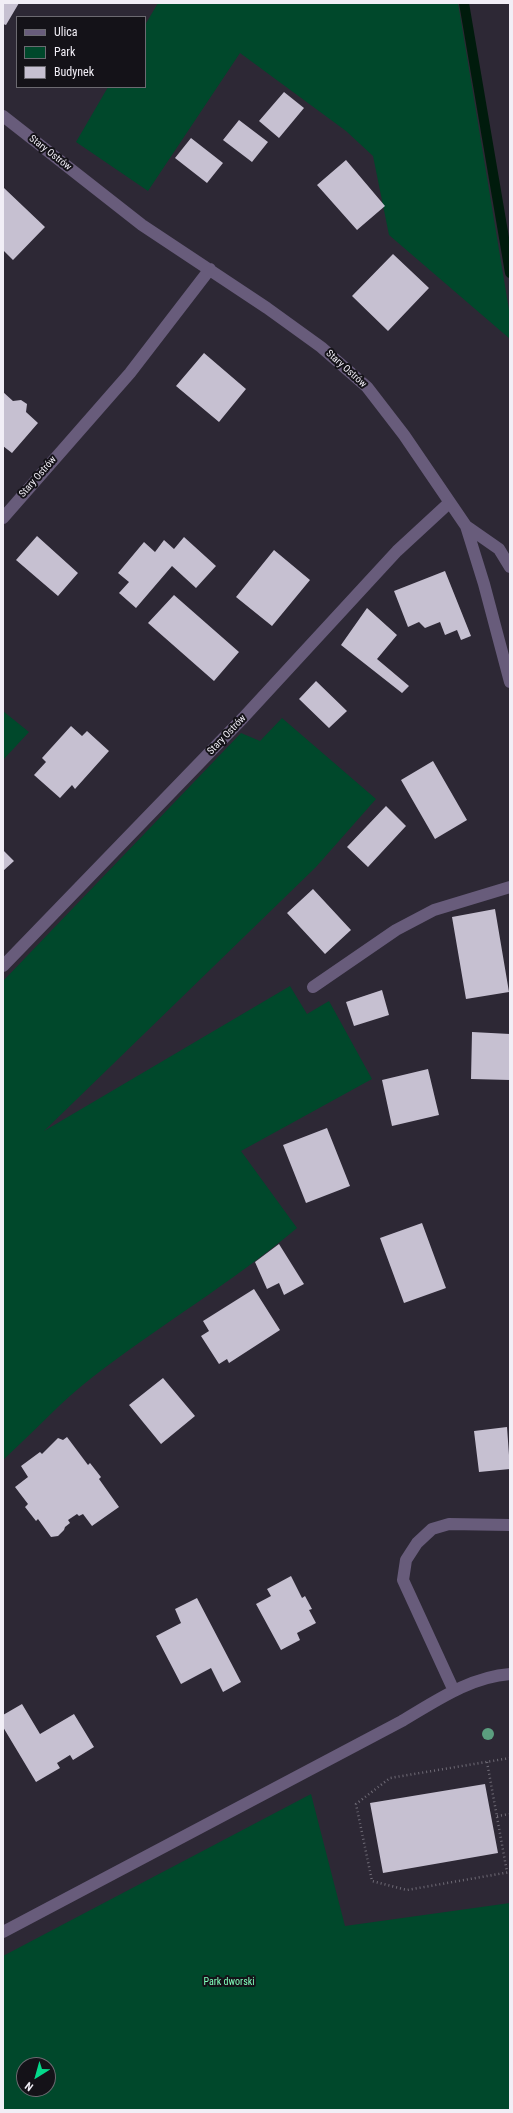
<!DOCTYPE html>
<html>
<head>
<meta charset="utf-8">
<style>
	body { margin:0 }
	#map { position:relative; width:513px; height:2113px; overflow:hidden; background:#2d2835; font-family:"Roboto Condensed",sans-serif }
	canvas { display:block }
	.frame { position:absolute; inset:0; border:4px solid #f1eef6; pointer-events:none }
	.legend { position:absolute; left:16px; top:16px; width:130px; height:72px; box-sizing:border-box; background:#141218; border:1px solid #6c6a71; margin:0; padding:5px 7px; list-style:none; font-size:12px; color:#f1eef6 }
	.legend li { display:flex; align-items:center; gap:8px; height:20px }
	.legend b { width:20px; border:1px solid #6c6a71 }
	.north { position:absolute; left:16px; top:2057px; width:40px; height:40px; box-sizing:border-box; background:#141218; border:1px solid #6c6a71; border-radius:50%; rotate:217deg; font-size:11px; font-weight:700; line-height:16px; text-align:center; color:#f1eef6 }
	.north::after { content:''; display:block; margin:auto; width:14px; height:18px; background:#04d98b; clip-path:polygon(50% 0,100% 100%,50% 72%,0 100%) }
</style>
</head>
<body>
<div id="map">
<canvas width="513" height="2113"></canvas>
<div class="frame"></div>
<ul class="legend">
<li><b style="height:5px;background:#685c7b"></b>Ulica</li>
<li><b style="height:11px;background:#00482b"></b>Park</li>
<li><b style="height:11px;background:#c6c0d1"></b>Budynek</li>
</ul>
<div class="north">N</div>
</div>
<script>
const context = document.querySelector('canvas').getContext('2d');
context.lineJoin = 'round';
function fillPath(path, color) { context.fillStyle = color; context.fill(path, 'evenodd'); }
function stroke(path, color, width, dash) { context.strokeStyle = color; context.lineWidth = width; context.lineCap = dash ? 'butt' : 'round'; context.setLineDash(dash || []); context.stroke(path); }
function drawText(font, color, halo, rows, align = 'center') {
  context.font = font + ' "Roboto Condensed",sans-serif'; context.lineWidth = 4; context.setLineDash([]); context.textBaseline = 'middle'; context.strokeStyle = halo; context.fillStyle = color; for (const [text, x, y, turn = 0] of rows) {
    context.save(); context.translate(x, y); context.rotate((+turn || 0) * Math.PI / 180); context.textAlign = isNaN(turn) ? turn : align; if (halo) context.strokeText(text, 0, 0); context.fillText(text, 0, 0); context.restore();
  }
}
fillPath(new Path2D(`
	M 158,3 L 458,3 L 510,316 L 510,339 L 389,235 L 373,156 L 346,131 L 240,53 L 148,191 L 76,142 L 108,87 L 145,87 L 145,25 Z
	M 3,711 L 29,732 L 3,760 Z
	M 282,718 L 376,799 L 316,867 L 44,1131 L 290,986 L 307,1014 L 329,1001 L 372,1079 L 241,1151 L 297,1228 C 233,1282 160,1325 94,1376 C 62,1400 33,1433 3,1460 L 3,981 L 241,733 L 260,741 Z
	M 311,1794 L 345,1926 L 510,1903 L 510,2110 L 3,2110 L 3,1956 ZM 24,2065 L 48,2065 L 48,2089 L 24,2089 Z`), '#00482b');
stroke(new Path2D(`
	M 464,3 L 510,273`), '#001b0c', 10);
fillPath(new Path2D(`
	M 3,3 L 19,3 L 6,25 L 3,24 Z
	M 284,92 L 304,108 L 279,138 L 259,121 Z
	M 239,120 L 268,142 L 252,162 L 223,140 Z
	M 191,138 L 223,163 L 207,183 L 175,158 Z
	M 346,160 L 385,206 L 357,230 L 317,185 Z
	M 4,188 L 45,227 L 13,260 L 3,250 Z
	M 393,254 L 429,288 L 388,331 L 352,296 Z
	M 204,353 L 246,389 L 219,422 L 176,386 Z
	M 3,392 L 13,401 L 21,400 L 27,404 L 26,412 L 38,423 L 12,453 L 3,446 Z
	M 37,536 L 78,573 L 58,596 L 16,560 Z
	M 184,537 L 216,566 L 196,588 L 172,566 L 136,608 L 119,593 L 129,582 L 118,573 L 144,542 L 155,552 L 164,540 L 174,549 Z
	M 274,550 L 310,580 L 272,626 L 236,597 Z
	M 445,571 L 471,636 L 461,640 L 457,630 L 445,635 L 440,622 L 425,628 L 419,622 L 408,627 L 394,591 Z
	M 174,595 L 239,652 L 214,681 L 148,623 Z
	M 367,608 L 397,635 L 377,659 L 409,686 L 402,693 L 341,645 Z
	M 316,681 L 347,711 L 329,728 L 299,699 Z
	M 71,726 L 82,736 L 87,731 L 109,751 L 75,789 L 72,785 L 60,798 L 34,775 L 46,762 L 42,758 Z
	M 433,761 L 467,820 L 435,839 L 401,780 Z
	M 386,806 L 406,826 L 368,867 L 347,847 Z
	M 3,850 L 14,861 L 3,871 Z
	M 313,889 L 351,930 L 325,954 L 287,913 Z
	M 495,909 L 509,992 L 466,999 L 452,917 Z
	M 382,990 L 389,1015 L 354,1026 L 346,1002 Z
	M 472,1032 L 510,1034 L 510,1080 L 471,1079 Z
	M 428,1069 L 439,1115 L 392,1126 L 382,1080 Z
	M 327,1128 L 350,1186 L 306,1203 L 283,1145 Z
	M 422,1223 L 446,1288 L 404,1303 L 380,1238 Z
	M 279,1244 L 304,1284 L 284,1295 L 279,1283 L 267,1289 L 255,1262 Z
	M 254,1289 L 280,1330 L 229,1363 L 227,1359 L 219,1364 L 201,1336 L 209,1331 L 203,1321 Z
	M 163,1378 L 195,1416 L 161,1444 L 129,1405 Z
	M 507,1427 L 510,1469 L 479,1472 L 474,1431 Z
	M 67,1437 L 88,1465 L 90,1463 L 101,1477 L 99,1479 L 119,1507 L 92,1526 L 83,1514 L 79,1516 L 77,1514 L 68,1520 L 70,1523 L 65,1527 L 64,1530 L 58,1536 L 51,1537 L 38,1519 L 36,1521 L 25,1507 L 28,1504 L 15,1487 L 28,1477 L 21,1466 L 40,1452 L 42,1454 L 58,1438 L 63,1440 Z
	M 291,1576 L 302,1598 L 305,1596 L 312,1609 L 309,1610 L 316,1623 L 297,1633 L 300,1640 L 281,1650 L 256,1604 L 271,1596 L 267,1589 Z
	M 197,1598 L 241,1682 L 223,1692 L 211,1668 L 181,1684 L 156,1636 L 181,1623 L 175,1609 Z
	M 22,1704 L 40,1734 L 74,1714 L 94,1747 L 73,1760 L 70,1755 L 57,1763 L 60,1768 L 36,1782 L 3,1727 L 3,1715 Z
	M 485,1784 L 498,1853 L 383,1873 L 370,1803 Z`), '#c6c0d1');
stroke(new Path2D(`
	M 510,1758 L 390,1778 L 356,1804 L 372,1881 L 407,1890 L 510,1872
	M 487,1762 L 507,1872
	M 497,1816 L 510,1814`), '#6f6b76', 2.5, [1, 3]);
stroke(new Path2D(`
	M 3,116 L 142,225 L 267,308 L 321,347 L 367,387 L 404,435 L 466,526 L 499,549 L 510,567
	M 3,518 L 130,373 L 210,269
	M 466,526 L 484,584 L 510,682
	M 3,966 L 243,718 L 397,551 L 449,503
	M 313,987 L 396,930 L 434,910 L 510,887
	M 454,1691 L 403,1580 L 406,1560 L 417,1543 L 432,1529 L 449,1524 L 510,1525
	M 3,1932 L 402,1721 C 436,1701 470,1677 510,1674`), '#685c7b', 12);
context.fillStyle = '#5b9e7f';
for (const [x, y] of [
	[488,1734]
]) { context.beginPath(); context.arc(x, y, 6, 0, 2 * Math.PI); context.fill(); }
drawText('10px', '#f1eef6', '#141218', [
	["Stary Ostrów",50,153,38],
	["Stary Ostrów",346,369,42],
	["Stary Ostrów",38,477,-49],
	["Stary Ostrów",227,735,-46]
]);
drawText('10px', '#81febc', '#141218', [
	["Park dworski",229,1982]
]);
</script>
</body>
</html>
